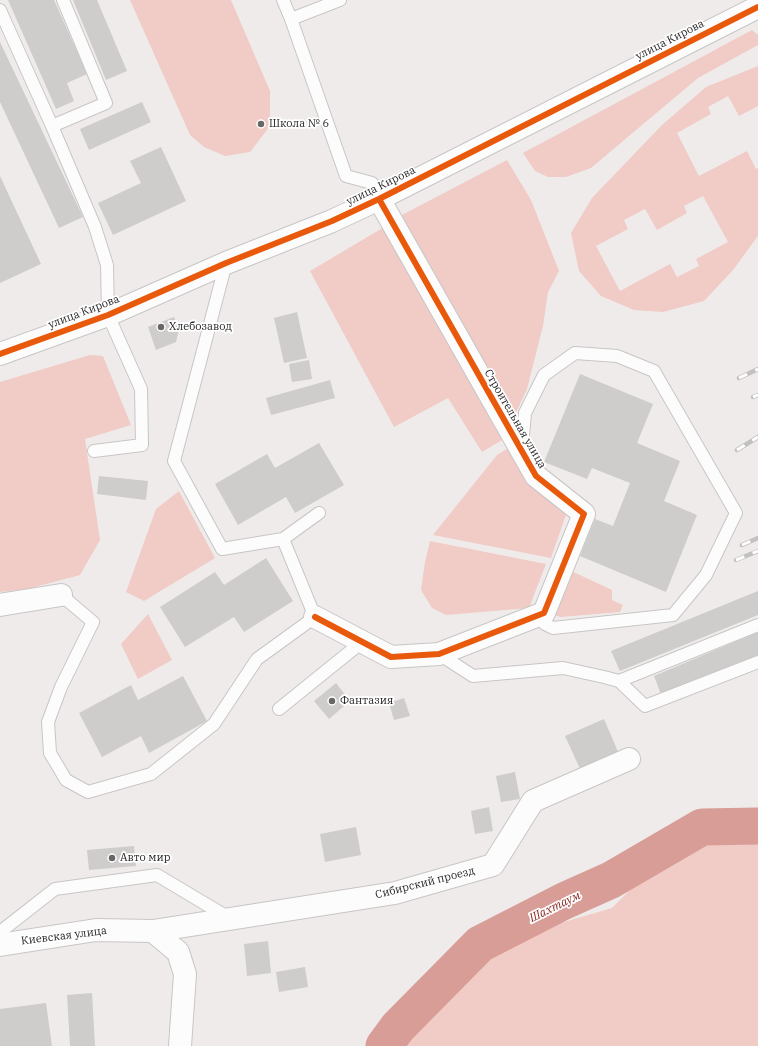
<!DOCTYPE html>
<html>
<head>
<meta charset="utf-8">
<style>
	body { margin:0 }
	canvas { display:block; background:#efebea }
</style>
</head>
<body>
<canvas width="758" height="1046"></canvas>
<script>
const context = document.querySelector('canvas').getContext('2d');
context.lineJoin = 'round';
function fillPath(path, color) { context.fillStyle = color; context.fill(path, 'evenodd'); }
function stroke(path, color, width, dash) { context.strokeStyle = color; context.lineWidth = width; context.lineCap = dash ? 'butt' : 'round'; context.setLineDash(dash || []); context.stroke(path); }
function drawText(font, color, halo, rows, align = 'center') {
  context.font = font + ' "IBM Plex Serif",serif'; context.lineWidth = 3.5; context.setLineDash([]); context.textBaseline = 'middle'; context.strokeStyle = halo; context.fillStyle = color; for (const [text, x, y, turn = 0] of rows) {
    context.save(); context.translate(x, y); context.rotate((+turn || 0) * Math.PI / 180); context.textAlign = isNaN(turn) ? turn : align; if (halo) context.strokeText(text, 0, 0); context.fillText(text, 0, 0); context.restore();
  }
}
fillPath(new Path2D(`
	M 130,0 L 231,0 L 270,91 L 270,126 L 250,152 L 225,156 L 204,147 L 190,135 Z
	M 752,30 L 758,35 L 758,45 L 698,78 L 591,168 L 566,177 L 548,177 L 535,171 L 523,153 Z
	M 758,66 L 758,106 L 739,116 L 728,96 L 708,107 L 711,114 L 677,133 L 699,176 L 747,151 L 756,169 L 758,168 L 758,236 L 733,270 L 704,301 L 663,312 L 634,310 L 601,296 L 579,271 L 571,233 L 592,198 L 662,125 L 706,87 ZM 703,196 L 728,242 L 696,259 L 699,266 L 677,277 L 670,264 L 620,291 L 596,246 L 628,229 L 624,220 L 645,209 L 657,230 L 687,213 L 684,206 Z
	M 507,160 L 531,200 L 559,271 L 548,292 L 543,326 L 527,389 L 513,419 L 400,216 Z
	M 386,226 L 507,437 L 482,452 L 448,398 L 394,427 L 310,271 Z
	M 90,355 L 103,356 L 131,425 L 85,439 L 100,540 L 80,575 L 27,589 L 0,592 L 0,382 Z
	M 510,447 L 568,509 L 551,558 L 433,535 L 497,455 Z
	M 179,491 L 215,558 L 144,601 L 126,592 L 156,509 Z
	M 430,541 L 546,564 L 529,608 L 446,615 L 432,608 L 421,590 L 425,562 Z
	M 565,568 L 612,590 L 612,600 L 623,605 L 620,612 L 561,617 L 557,616 L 551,611 Z
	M 148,614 L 172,660 L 138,679 L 121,644 Z
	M 719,832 L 758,836 L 758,1046 L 407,1046 L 420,1026 L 475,968 L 547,927 L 612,908 L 670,850 Z`), '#f1cbc6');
stroke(new Path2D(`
	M 384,1046 L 398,1027 L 480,944 L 564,901 L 611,880 L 702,827 L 758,826`), '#d89d96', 37);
fillPath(new Path2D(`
	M 8,0 L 54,0 L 87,74 L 67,83 L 74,101 L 56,109 Z
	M 73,0 L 97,0 L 127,71 L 106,80 Z
	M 0,42 L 83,217 L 59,228 L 0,102 Z
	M 142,102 L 151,122 L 89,150 L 80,129 Z
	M 161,147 L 186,201 L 113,235 L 98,203 L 141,183 L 130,161 Z
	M 0,176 L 41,264 L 0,283 Z
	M 297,312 L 307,358 L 284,363 L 274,318 Z
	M 174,317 L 179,329 L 176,342 L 156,350 L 148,327 Z
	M 309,360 L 312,379 L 292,382 L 289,364 Z
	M 580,374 L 653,404 L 637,443 L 680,461 L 664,501 L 697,515 L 666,592 L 580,556 L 595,519 L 613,526 L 630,483 L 592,468 L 587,479 L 544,462 Z
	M 330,380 L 335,398 L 271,415 L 266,398 Z
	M 319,443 L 344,485 L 295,513 L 286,497 L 238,525 L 215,484 L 267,454 L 275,468 Z
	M 99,476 L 148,481 L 146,500 L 97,494 Z
	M 266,558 L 293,601 L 244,632 L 234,617 L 185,647 L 160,607 L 215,572 L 224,585 Z
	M 758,591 L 758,615 L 620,671 L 611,651 Z
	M 758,632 L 758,657 L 662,697 L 654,676 Z
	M 183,676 L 207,721 L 149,753 L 141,736 L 102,757 L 79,713 L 131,685 L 138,700 Z
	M 336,683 L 350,701 L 329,719 L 314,701 Z
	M 404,698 L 410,716 L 394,720 L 389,703 Z
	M 604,719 L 619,754 L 581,771 L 565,736 Z
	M 515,772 L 520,799 L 501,802 L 496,776 Z
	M 489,807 L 493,831 L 475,834 L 471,811 Z
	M 356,827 L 361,855 L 325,862 L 320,834 Z
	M 134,846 L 136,866 L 89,870 L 87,850 Z
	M 268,941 L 271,973 L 247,976 L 244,944 Z
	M 305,967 L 308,987 L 279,992 L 276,972 Z
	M 92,993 L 95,1046 L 70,1046 L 67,995 Z
	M 46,1003 L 52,1046 L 0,1046 L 0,1009 Z`), '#cfcccc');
const lane = new Path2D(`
	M 283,0 L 291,19
	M 340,0 L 291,19 L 346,176 L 372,183 L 379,199
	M 0,10 L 52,126 L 106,103 L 63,0
	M 52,126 L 95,227 L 107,265 L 108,315 L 141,389 L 142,445 L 94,451
	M 522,447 L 525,413 L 544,375 L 575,353 L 617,356 L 654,371 L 736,513 L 706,575 L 673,615 L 553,628 L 545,624 L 540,615
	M 283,539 L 319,513
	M 61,595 L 93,622 L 61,687 L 48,722 L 50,753 L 66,780 L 88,792 L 151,774 L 214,724 L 257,659 L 315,617 L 283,539 L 222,549 L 174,461 L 226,263
	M 439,654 L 473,676 L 563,668 L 604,677 L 619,681 L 645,706 L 758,662
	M 619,681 L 758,625
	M 279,709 L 362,642
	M 0,932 L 55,889 L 157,875 L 229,918`);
const street = new Path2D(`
	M 0,605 L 61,595
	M 315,617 L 391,657 L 439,654 L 544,613 L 584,514 L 536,476 L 379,199
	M 153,931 L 395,893 L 493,865 L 533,801 L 629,759`);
const secondary = new Path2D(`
	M 0,354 L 108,315 L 226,263 L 332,221 L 379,199 L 758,7
	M 0,945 L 96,930 L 153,931 L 178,952 L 185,974 L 180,1046`);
stroke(lane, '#c8c6c5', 14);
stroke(street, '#c8c6c5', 24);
stroke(secondary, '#c8c6c5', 24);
stroke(lane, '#fdfcfc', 12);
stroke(street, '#fdfcfc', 22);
stroke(secondary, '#fdfcfc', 22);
const rail = new Path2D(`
	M 739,378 L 758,369
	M 753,397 L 758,395
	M 737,450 L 758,437
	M 742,545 L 758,538
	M 736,560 L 758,551`);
stroke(rail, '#c2c0c0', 4.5);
stroke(rail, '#fff', 3, [9]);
stroke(new Path2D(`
	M 0,354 L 108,315 L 226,263 L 332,221 L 379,199 L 758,7
	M 315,617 L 391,657 L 439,654 L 544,613 L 584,514 L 536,476 L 379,199`), '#e8590c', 6);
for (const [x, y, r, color] of [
	[261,124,4,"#696666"],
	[161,327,4,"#696666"],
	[332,701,4,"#696666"],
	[112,858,4,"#696666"]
]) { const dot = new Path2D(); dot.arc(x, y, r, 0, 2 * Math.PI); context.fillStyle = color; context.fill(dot); stroke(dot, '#fff', 1.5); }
drawText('11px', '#211f1f', '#fff', [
	["улица Кирова",670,40,-27],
	["улица Кирова",381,186,-26],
	["улица Кирова",84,312,-21],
	["Строительная улица",515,419,60],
	["Сибирский проезд",425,883,-14],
	["Киевская улица",64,936,-7]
]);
drawText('11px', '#211f1f', '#fff', [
	["Школа № 6",269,124],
	["Хлебозавод",169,327],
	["Фантазия",340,701],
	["Авто мир",120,858]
], 'left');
drawText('italic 12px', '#8b2723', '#fff', [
	["Шахтаум",555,907,-26]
]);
</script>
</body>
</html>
